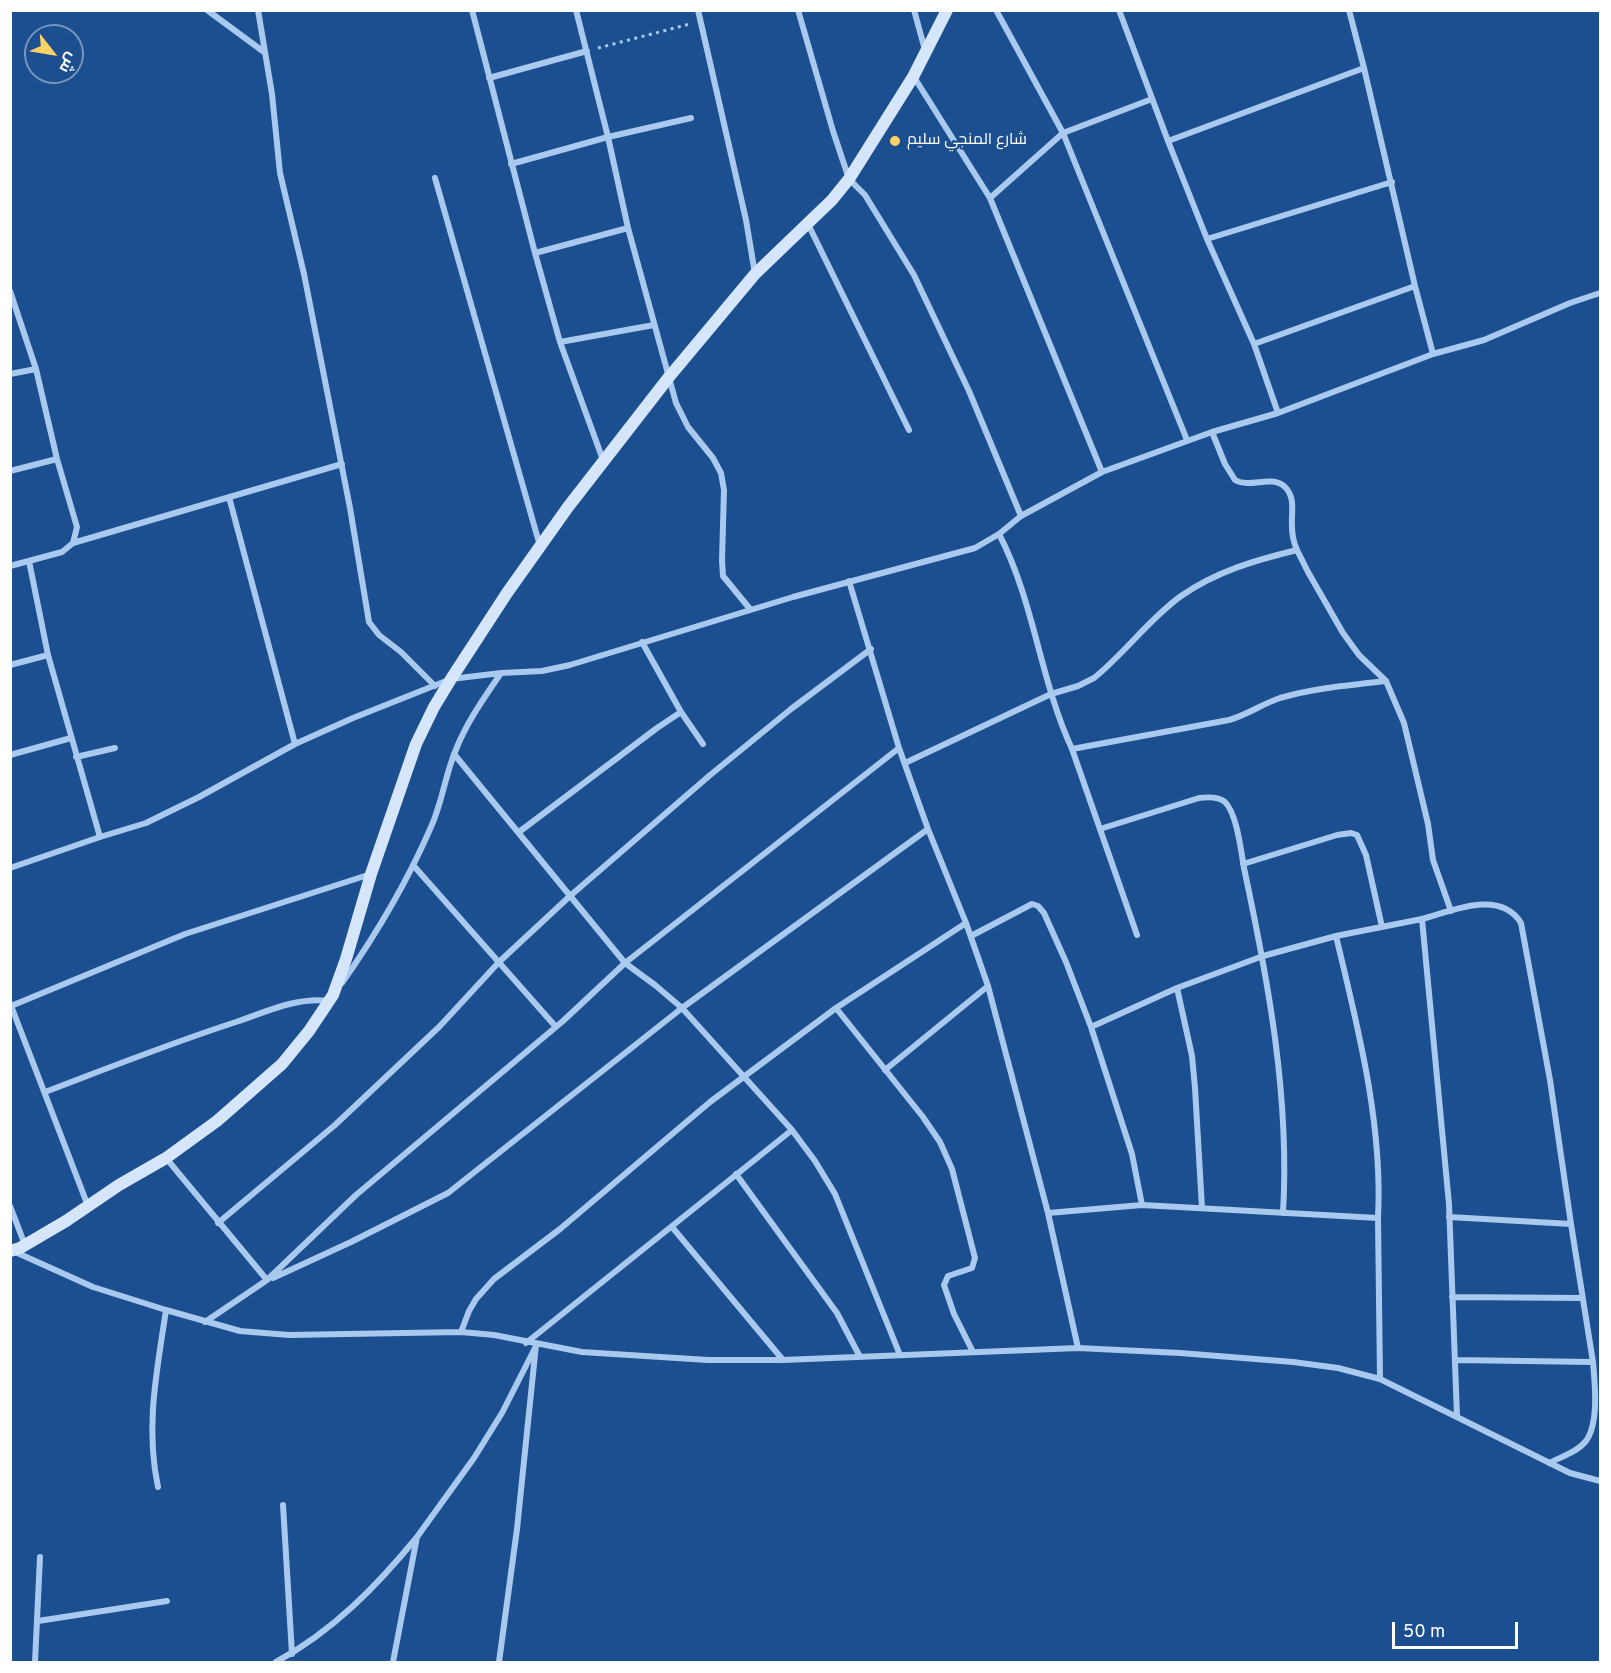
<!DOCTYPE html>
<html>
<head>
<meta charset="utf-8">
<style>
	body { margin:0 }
	#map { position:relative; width:1611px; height:1673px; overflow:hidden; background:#1b4f8f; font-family:Overpass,Cairo,sans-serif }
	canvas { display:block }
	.frame { position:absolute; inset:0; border:12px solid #fff; pointer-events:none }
	.north { position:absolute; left:24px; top:24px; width:60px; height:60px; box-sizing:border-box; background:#1b4f8f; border:2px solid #7695bc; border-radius:50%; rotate:121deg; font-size:16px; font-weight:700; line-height:24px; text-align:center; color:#fff }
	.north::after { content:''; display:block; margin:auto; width:21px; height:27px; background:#ffd166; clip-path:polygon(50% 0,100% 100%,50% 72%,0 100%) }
	.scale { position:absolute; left:1392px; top:1622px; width:126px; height:27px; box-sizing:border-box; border:3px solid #fff; border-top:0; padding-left:8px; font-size:18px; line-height:21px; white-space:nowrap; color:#fff; -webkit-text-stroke:4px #1b4f8f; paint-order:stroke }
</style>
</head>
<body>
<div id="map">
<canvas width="1611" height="1673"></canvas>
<div class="frame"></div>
<div class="north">ش</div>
<div class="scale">50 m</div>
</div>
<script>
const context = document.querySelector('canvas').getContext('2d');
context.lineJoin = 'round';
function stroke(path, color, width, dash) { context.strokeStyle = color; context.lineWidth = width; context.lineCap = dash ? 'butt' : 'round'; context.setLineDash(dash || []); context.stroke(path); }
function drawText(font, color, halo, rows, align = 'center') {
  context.font = font + ' Overpass,Cairo,sans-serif'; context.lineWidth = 4.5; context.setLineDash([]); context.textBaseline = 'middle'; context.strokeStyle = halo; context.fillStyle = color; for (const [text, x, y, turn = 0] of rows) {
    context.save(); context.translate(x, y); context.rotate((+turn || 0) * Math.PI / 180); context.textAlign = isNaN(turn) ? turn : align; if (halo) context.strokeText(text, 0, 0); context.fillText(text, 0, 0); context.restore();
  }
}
stroke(new Path2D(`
	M 598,48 L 690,24`), '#a9c9ee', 3, [3, 4.5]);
stroke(new Path2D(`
	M 207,10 L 264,52
	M 258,10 L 272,94 L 280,173 L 304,274 L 350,508 L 369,622 L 379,635 L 401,652 L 435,686
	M 472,10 L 535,253 L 560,342 L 603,460
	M 576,10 L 608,137 L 628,228 L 676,403 L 688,427 L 713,458 L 721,473 L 724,490 L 722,560 L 723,576 L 750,609
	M 698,10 L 746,220 L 755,274
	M 798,10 L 833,131 L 849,179 L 865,195 L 914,275 L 969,391 L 1021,516
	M 914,10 L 925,50
	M 996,10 L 1063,133 L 1187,440
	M 1349,10 L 1364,68
	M 914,77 L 990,198 L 1102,472
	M 489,78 L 587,51
	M 1168,141 L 1207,239 L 1254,344 L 1278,413
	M 511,164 L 608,137 L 691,118
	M 435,178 L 540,546
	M 990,198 L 1063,133 L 1152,99
	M 808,224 L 909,430
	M 1207,239 L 1392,182
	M 535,253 L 628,228
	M 10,291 L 36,369 L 57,459 L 77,527 L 73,543 L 62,552 L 10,566
	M 560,342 L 654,325
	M 1254,344 L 1415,286
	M 1433,354 L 1484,340 L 1570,303 L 1600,293
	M 10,374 L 36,369
	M 1212,432 L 1225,464 L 1235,480 C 1251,489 1271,474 1285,487 C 1296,498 1291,513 1292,527 C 1292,536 1294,543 1297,550
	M 10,471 L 57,459
	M 229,497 L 295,744
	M 999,534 C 1034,601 1040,680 1072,749 L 1137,935
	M 73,543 L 342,464
	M 29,561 L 48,655 L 100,837
	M 849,581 L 899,748 L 928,829 L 966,923 L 988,986 L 1048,1213 L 1078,1348
	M 10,665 L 48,655
	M 501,673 L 542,671 L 570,665 L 793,597 L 975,548 L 999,534 L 1021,516 L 1102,472 L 1212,432 L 1278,413 L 1433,354 L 1415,286 L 1364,68 L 1168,141 L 1119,10
	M 681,712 L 703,744
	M 1072,749 L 1229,720 C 1247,715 1262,704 1280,698 C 1314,688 1350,685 1386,681
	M 454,754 L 625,963 L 655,985 L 682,1008 L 792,1130 L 815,1161 L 835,1194 L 900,1355
	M 10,755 L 71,738
	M 76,757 L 115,748
	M 905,763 L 1051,694 L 1078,686 L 1094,678 C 1125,653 1149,619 1181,596 C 1217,571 1256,560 1297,550 L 1308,572 L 1343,633 L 1359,655 L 1386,681 L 1404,723 L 1428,824 L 1433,860 L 1451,911
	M 1100,829 L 1199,798 C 1207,797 1218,796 1225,802 C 1237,814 1241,851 1244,868 C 1268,980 1290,1097 1283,1213
	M 519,832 L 657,728 L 681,712 L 642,642
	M 1243,864 L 1337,835 L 1351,833 L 1357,835 L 1366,855 L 1382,927
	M 413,865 L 556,1027
	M 10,868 L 100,837 L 146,823 L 199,797 L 295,744 L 353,718 L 451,679 L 501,673 C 484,698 466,723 455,752 C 445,776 442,803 431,827 C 408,880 375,936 342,983
	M 1422,919 C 1452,911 1500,889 1521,923 L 1550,1080 L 1571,1224 L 1593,1362 C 1595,1384 1599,1423 1586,1441 C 1577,1452 1561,1457 1549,1463
	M 971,936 L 1032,904 L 1038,906 L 1044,913 L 1066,962 L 1091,1027 L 1132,1154 L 1142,1205 L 1378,1218 L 1380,1379
	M 1177,988 L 1192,1056 L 1195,1088 L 1202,1208
	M 10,1003 L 88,1206
	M 11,1006 L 185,934 L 371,874
	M 836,1008 L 923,1117 L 940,1142 L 952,1169 L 975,1258 L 972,1268 L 948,1276 L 944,1285 L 954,1314 L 973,1352
	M 1091,1027 L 1177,988 L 1263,956 L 1336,936
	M 885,1070 L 988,986
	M 45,1092 C 108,1068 171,1043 236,1022 C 266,1012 296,997 329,1001
	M 166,1158 L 267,1280 L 205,1322
	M 736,1174 L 837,1313 L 859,1355
	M 10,1206 L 25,1245
	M 1048,1213 L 1142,1205
	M 1449,1217 L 1571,1224
	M 1378,1218 C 1383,1124 1358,1028 1336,936 L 1422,919 L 1449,1204 L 1457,1416
	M 218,1223 L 335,1125 L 440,1026 L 499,962 L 570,896 L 709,776 L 791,709 L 871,649
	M 672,1227 L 783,1360
	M 13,1251 L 93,1287 L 166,1310 L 240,1331 L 289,1335 L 461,1332 L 494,1335 L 582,1352 L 708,1360 L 783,1360 L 1078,1348 L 1180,1353 L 1293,1362 L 1338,1368 L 1380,1379 L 1570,1473 L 1600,1481
	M 273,1278 L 351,1242 L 448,1193 L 682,1008 L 928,829
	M 267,1280 L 356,1195 L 563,1021 L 625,963 L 899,748
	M 1452,1297 L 1582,1298
	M 461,1332 L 469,1311 L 476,1299 L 494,1279 L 560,1229 L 710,1102 L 836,1008 L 966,923
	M 526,1343 L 792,1130
	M 1455,1360 L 1593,1362
	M 158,1487 C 145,1426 157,1371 166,1310
	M 283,1505 L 292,1654
	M 417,1537 L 474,1458 L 502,1413 L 535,1348
	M 38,1621 L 167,1601
	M 35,1662 L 40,1557
	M 276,1662 C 333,1631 377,1586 417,1537 L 393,1662
	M 499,1662 L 517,1529 L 536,1345`), '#a9c9ee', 6);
stroke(new Path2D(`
	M 10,1251 L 20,1248 L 66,1221 L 119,1185 L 166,1158 L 217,1121 L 282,1064 L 309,1031 L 333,995 L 346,959 L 371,874 L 416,744 L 434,707 L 451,679 L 507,593 L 568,507 L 669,377 L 755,274 L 832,200 L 849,179 L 913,77 L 947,10`), '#d6e6fa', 12);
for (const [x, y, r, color] of [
	[895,141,6,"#ffd166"]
]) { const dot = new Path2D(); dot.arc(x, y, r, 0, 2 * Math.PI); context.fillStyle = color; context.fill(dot); stroke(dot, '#1b4f8f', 2); }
drawText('16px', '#fff', '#1b4f8f', [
	["شارع المنجي سليم",907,141]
], 'left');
</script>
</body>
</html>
